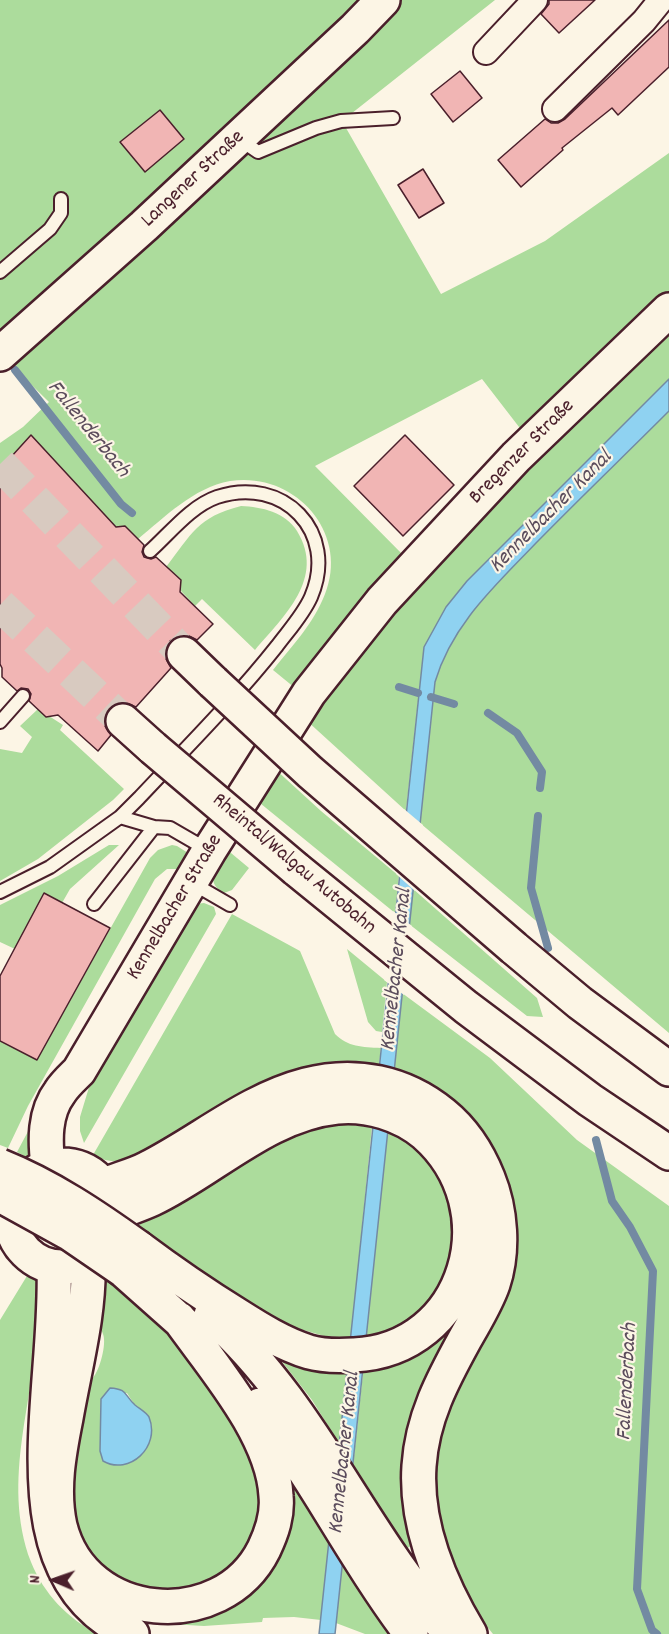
<!DOCTYPE html>
<html>
<head>
<meta charset="utf-8">
<style>
	body { margin:0 }
	#map { position:relative; width:669px; height:1634px; overflow:hidden; background:#fcf5e5; font-family:Dekko,sans-serif }
	canvas { display:block }
	.north { position:absolute; left:24px; top:1550px; width:60px; height:60px; -webkit-text-stroke:4px #fcf5e5; paint-order:stroke; rotate:272deg; font-size:16px; font-weight:700; line-height:24px; text-align:center; color:#4a1f2b }
	.north::after { content:''; display:block; margin:auto; width:21px; height:27px; background:#4a1f2b; clip-path:polygon(50% 0,100% 100%,50% 72%,0 100%) }
</style>
</head>
<body>
<div id="map">
<canvas width="669" height="1634"></canvas>
<div class="north">N</div>
</div>
<script>
const context = document.querySelector('canvas').getContext('2d');
context.lineJoin = 'round';
function fillPath(path, color) { context.fillStyle = color; context.fill(path, 'evenodd'); }
function stroke(path, color, width, dash) { context.strokeStyle = color; context.lineWidth = width; context.lineCap = dash ? 'butt' : 'round'; context.setLineDash(dash || []); context.stroke(path); }
function drawText(font, color, halo, rows, align = 'center') {
  context.font = font + ' Dekko,sans-serif'; context.lineWidth = 4.5; context.setLineDash([]); context.textBaseline = 'middle'; context.strokeStyle = halo; context.fillStyle = color; for (const [text, x, y, turn = 0] of rows) {
    context.save(); context.translate(x, y); context.rotate((+turn || 0) * Math.PI / 180); context.textAlign = isNaN(turn) ? turn : align; if (halo) context.strokeText(text, 0, 0); context.fillText(text, 0, 0); context.restore();
  }
}
fillPath(new Path2D(`
	M 0,0 L 495,0 L 342,121 L 441,294 L 545,241 L 669,153 L 669,293 L 526,436 L 482,379 L 315,466 L 408,560 L 295,688 L 273,670 C 292,646 314,623 325,594 C 350,532 294,471 230,481 C 193,488 165,517 138,539 L 125,526 L 117,527 L 113,524 L 31,435 L 0,469 L 0,443 L 23,427 L 49,402 L 0,354 Z
	M 669,326 L 669,379 L 467,581 L 424,647 L 406,811 L 306,720 L 427,569 Z
	M 669,411 L 669,1033 L 420,823 L 435,682 C 452,624 496,585 536,543 C 580,498 625,455 669,411 Z
	M 241,506 C 262,507 285,512 297,531 C 326,578 284,616 255,650 L 202,599 L 195,606 L 181,591 L 181,580 L 166,567 C 192,534 197,517 241,506 Z
	M 38,709 L 63,725 L 60,730 L 124,789 L 113,800 L 38,859 L 0,881 L 0,749 L 22,753 L 32,737 L 20,726 Z
	M 274,768 L 321,811 L 399,876 L 395,913 L 255,799 Z
	M 109,845 L 119,845 L 70,889 L 62,903 L 44,893 L 15,949 L 0,942 L 0,905 L 58,876 Z
	M 172,845 L 177,846 L 188,853 L 177,869 L 167,869 L 155,879 L 28,1106 L 8,1148 L 0,1145 L 0,1041 L 37,1059 L 150,858 L 158,850 Z
	M 225,848 L 249,868 L 232,890 L 224,893 C 203,882 217,863 225,848 Z
	M 412,888 L 537,998 L 543,1017 L 527,1016 L 409,924 Z
	M 204,903 L 214,907 L 216,914 L 84,1143 L 80,1131 L 80,1117 L 90,1084 L 196,904 Z
	M 154,908 L 157,908 L 32,1160 L 17,1152 L 78,1038 Z
	M 232,914 L 300,951 L 335,1034 C 348,1047 362,1047 381,1048 L 379,1065 L 346,1062 L 346,1065 L 125,1161 C 113,1162 104,1161 93,1155 Z
	M 347,949 L 387,982 L 382,1032 L 376,1031 L 368,1022 Z
	M 402,993 L 490,1058 L 577,1140 L 669,1206 L 669,1634 L 493,1634 L 477,1614 L 464,1592 L 445,1550 L 432,1489 L 441,1415 L 490,1324 L 420,1080 L 394,1069 Z
	M 341,1118 L 341,1124 L 372,1127 L 351,1338 L 324,1336 L 293,1327 L 292,1330 L 202,1275 L 139,1225 L 155,1210 L 280,1137 Z
	M 387,1132 L 404,1140 L 407,1135 L 452,1190 L 458,1245 L 437,1296 L 414,1316 L 399,1325 L 375,1335 L 366,1336 Z
	M 486,1223 L 473,1291 L 425,1377 L 408,1425 L 404,1445 L 402,1490 L 411,1546 L 404,1550 L 400,1544 L 403,1542 L 353,1465 L 363,1373 L 390,1366 L 413,1356 Z
	M 30,1271 C 41,1283 38,1299 38,1314 C 36,1399 0,1479 31,1562 C 44,1594 68,1619 98,1634 L 0,1634 L 0,1320 Z
	M 106,1280 L 163,1327 L 196,1364 L 250,1447 L 262,1491 L 261,1521 L 231,1573 L 165,1598 L 98,1569 L 73,1527 L 73,1443 L 89,1382 C 98,1376 105,1351 104,1339 C 104,1333 99,1327 98,1321 C 96,1312 101,1288 106,1280 ZM 127,1393 L 134,1404 L 148,1415 L 100,1451 L 101,1399 Z
	M 72,1286 L 67,1570 L 224,1609 L 286,1473 L 329,1543 L 321,1620 L 294,1617 L 263,1618 L 262,1622 L 204,1626 L 136,1622 L 64,1573 L 70,1290 Z
	M 280,1359 L 312,1369 L 348,1373 L 340,1445 L 312,1400 Z
	M 342,1564 L 362,1595 L 365,1593 L 392,1634 L 365,1634 L 336,1623 Z`), '#acdc9c');
const water = new Path2D(`
	M 669,379 L 669,411 C 625,455 580,498 536,543 C 496,585 452,624 435,682 L 335,1634 L 319,1634 L 424,647 L 446,607 L 467,581 Z
	M 110,1388 C 128,1389 124,1395 135,1405 C 140,1409 146,1412 149,1417 C 161,1447 129,1476 103,1461 L 100,1451 L 101,1399 Z`);
fillPath(water, '#8fd2f1');
stroke(water, '#738aa2', 1.5);
fillPath(new Path2D(`
	M 404,809 L 423,825 L 415,891 L 396,874 Z
	M 393,911 L 412,926 L 404,995 L 384,980 Z`), '#fcf5e5');
stroke(new Path2D(`
	M 15,370 L 121,504 L 132,513
	M 399,687 L 418,693
	M 431,697 L 454,704
	M 488,713 L 517,733 L 542,772 L 540,788
	M 538,816 L 531,888 L 548,948
	M 596,1140 L 612,1201 L 630,1227 L 653,1271 L 637,1589 L 652,1630 L 657,1634`), '#738aa2', 8);
const building = new Path2D(`
	M 549,0 L 595,0 L 559,33 L 541,14 L 549,4 Z
	M 669,20 L 669,67 L 618,115 L 612,108 L 562,148 L 563,150 L 521,187 L 498,160 L 545,119 L 551,123 L 558,123 L 565,119 Z
	M 460,71 L 482,98 L 453,122 L 431,94 Z
	M 160,110 L 184,139 L 145,172 L 120,142 Z
	M 423,169 L 444,203 L 419,218 L 398,185 Z
	M 31,435 L 116,527 L 125,526 L 144,545 L 142,552 L 144,557 L 151,559 L 156,557 L 181,580 L 180,592 L 213,624 L 197,640 L 189,636 L 179,636 L 170,641 L 166,650 L 166,659 L 171,668 L 136,707 L 126,703 L 117,703 L 110,708 L 105,717 L 105,726 L 111,735 L 98,751 L 58,715 L 46,717 L 29,701 L 31,694 L 28,689 L 21,688 L 17,691 L 2,677 L 2,668 L 0,664 L 0,469 Z
	M 405,435 L 454,485 L 403,536 L 354,486 Z
	M 44,893 L 110,928 L 37,1060 L 0,1041 L 0,976 Z`);
fillPath(building, '#f1b5b4');
stroke(building, '#4a1f2b', 1.5);
stroke(new Path2D(`
	M 0,464 L 184,654
	M 0,605 L 123,721`), '#d8cac0', 33, [33, 16]);
const service = new Path2D(`
	M 239,139 L 258,152 L 316,128 L 341,121 L 393,118
	M 0,272 L 50,229 L 61,213 L 61,199
	M 0,722 L 23,696
	M 120,817 L 139,798 C 186,748 235,699 277,646 C 289,630 303,615 311,597 C 339,532 283,475 217,497 C 191,506 170,533 150,551
	M 192,883 L 230,905
	M 0,892 L 50,867 L 120,817 L 154,827
	M 94,904 L 154,827 L 170,828 L 208,850`);
const minor = new Path2D(`
	M 486,52 L 535,0
	M 555,109 L 644,21 L 661,0`);
const secondary = new Path2D(`
	M 0,354 L 144,226 L 355,29 L 383,0
	M11 1216a51 51 0 1 1 102 0a51 51 0 1 1-102 0Z
	M 48,1166 C 45,1141 44,1113 60,1092 C 65,1084 73,1077 79,1071 L 209,851 L 309,693 L 382,601 L 516,457 L 669,310`);
const motorway = new Path2D(`
	M 184,654 L 213,682
	M 123,721 L 153,748
	M 296,869 L 466,1007 L 590,1100 L 669,1153
	M 514,948 L 580,1003 L 669,1069
	M 104,1185 C 119,1179 135,1175 148,1168 C 201,1141 248,1100 306,1085 C 355,1072 404,1082 443,1114 C 464,1131 478,1153 488,1178 C 501,1210 504,1251 493,1284 C 486,1304 475,1321 465,1339 C 443,1379 422,1418 419,1466 C 415,1525 440,1584 470,1634
	M 114,1214 C 126,1209 139,1205 152,1199 C 213,1170 267,1114 337,1107 C 368,1104 401,1114 425,1134 C 509,1208 468,1350 354,1355 C 339,1356 323,1356 309,1352 C 283,1344 259,1329 237,1315 C 203,1294 171,1272 139,1248
	M 88,1261 C 90,1313 75,1366 66,1418 C 59,1453 52,1490 60,1526 C 84,1623 222,1634 264,1549 C 272,1532 278,1515 276,1496 C 273,1435 214,1368 179,1319
	M 54,1267 C 59,1395 0,1575 132,1634
	M 123,1270 L 195,1334
	M 211,1315 C 313,1405 361,1535 451,1634
	M 260,1405 C 315,1479 356,1561 411,1634`);
stroke(service, '#4a1f2b', 16);
stroke(minor, '#4a1f2b', 28);
stroke(secondary, '#4a1f2b', 38);
stroke(motorway, '#4a1f2b', 38);
stroke(service, '#fcf5e5', 12);
stroke(minor, '#fcf5e5', 24);
stroke(secondary, '#fcf5e5', 33);
stroke(motorway, '#fcf5e5', 33);
const motorwayBridge = new Path2D(`
	M 213,682 L 310,772 L 514,948
	M 153,748 L 296,869
	M 0,1166 C 50,1186 96,1217 139,1248
	M 0,1195 L 69,1233 L 123,1270`);
stroke(motorwayBridge, '#4a1f2b', 38, []);
stroke(motorwayBridge, '#fcf5e5', 33);
drawText('21px', '#4a1f2b', '#fcf5e5', [
	["Langener Straße",194,180,-43],
	["Bregenzer Straße",523,453,-45],
	["Rheintal/Walgau Autobahn",293,865,40],
	["Kennelbacher Straße",176,908,-59]
]);
drawText('italic 22px', '#5b4c5c', '#fcf5e5', [
	["Fallenderbach",87,430,51],
	["Kennelbacher Kanal",552,513,-45],
	["Kennelbacher Kanal",398,970,-84],
	["Fallenderbach",629,1382,-87],
	["Kennelbacher Kanal",346,1453,-84]
]);
</script>
</body>
</html>
